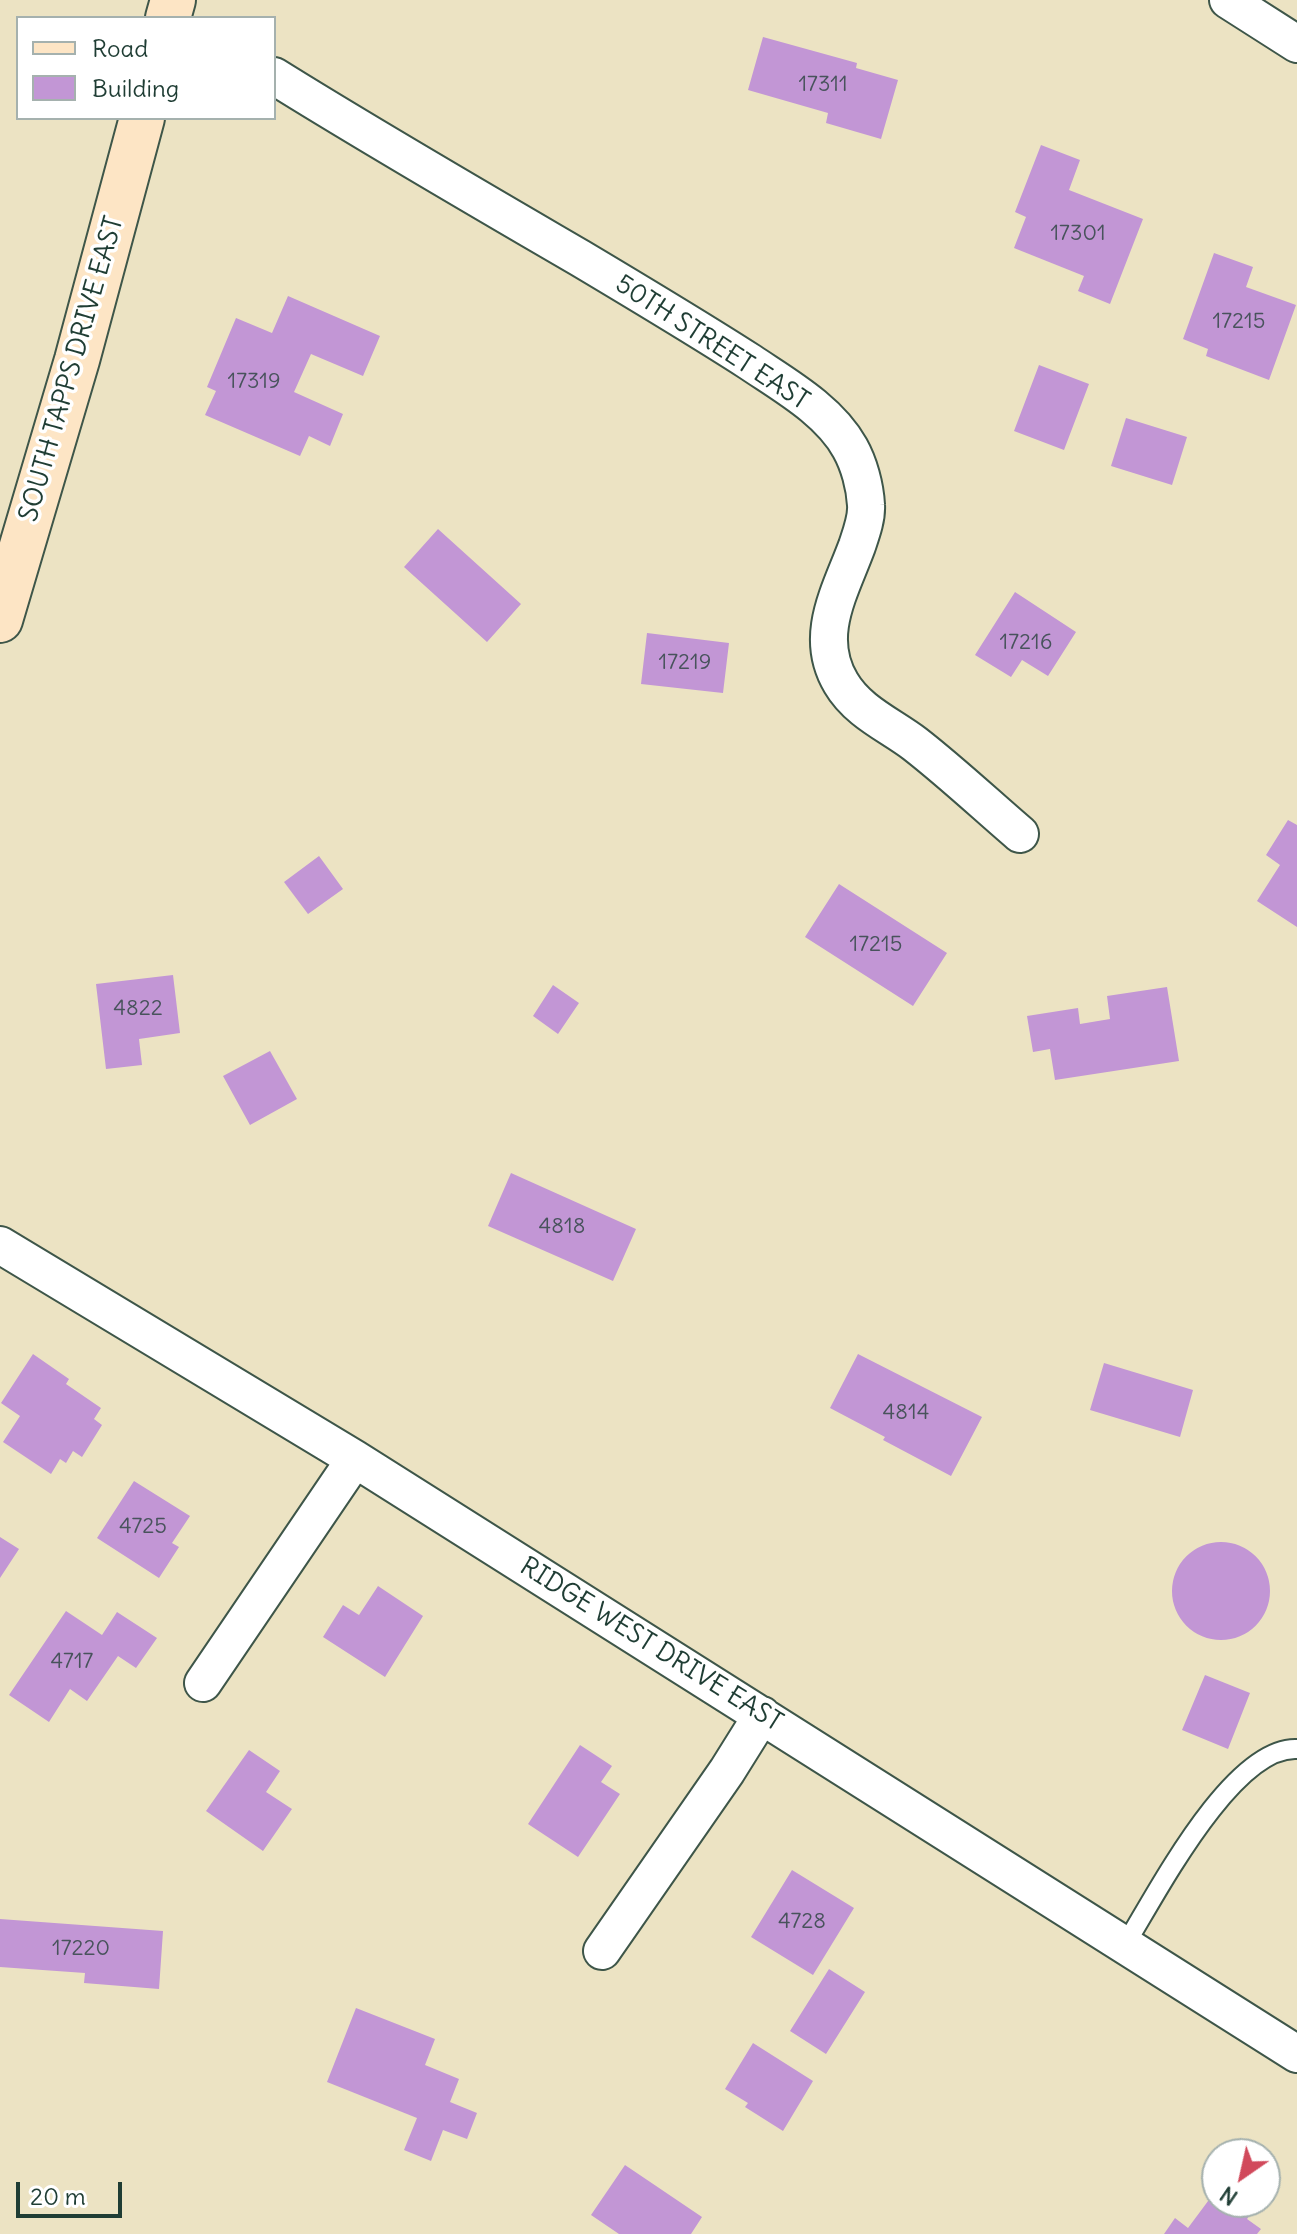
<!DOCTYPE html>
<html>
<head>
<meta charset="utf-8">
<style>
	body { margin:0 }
	#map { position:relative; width:1297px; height:2234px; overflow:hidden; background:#ece3c3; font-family:Delius,sans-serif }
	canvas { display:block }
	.legend { position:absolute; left:16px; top:16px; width:260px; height:104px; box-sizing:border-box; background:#fff; border:2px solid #a5b1ae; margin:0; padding:10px 14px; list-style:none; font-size:24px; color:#1f3d34 }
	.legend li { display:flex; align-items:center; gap:16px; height:40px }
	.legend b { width:40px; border:2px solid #a5b1ae }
	.north { position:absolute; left:1201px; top:2138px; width:80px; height:80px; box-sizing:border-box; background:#fff; border:2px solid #a5b1ae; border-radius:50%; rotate:214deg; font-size:22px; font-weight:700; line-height:32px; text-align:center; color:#1f3d34 }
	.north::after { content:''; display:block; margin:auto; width:28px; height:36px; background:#d1495b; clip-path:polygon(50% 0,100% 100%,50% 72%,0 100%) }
	.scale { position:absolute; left:16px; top:2182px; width:106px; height:36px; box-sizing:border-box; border:4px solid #1f3d34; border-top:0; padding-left:10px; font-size:24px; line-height:28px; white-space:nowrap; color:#1f3d34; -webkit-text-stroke:6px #fff; paint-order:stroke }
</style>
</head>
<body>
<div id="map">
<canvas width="1297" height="2234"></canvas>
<ul class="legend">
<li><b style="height:10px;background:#fde5c5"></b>Road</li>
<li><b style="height:22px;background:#c296d5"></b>Building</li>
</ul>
<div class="north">N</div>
<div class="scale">20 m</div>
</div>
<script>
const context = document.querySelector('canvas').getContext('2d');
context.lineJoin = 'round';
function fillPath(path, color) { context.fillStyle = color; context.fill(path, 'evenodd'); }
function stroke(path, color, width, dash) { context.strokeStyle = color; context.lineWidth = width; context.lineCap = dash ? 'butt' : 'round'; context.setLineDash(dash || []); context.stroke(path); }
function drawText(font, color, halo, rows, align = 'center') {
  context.font = font + ' Delius,sans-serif'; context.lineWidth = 7; context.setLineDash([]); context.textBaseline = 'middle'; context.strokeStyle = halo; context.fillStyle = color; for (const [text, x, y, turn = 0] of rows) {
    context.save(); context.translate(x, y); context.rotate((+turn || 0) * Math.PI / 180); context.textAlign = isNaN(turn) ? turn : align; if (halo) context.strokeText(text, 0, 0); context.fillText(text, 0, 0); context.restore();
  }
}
fillPath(new Path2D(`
	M 763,37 L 857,63 L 856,68 L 898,80 L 881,139 L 826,123 L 828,113 L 748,90 Z
	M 1041,145 L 1080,160 L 1069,190 L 1143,219 L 1110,304 L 1078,291 L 1084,276 L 1014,248 L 1026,217 L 1015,212 Z
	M 1214,253 L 1253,267 L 1246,287 L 1296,305 L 1269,380 L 1206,356 L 1208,349 L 1183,339 Z
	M 288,296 L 380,336 L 363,376 L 311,354 L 294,392 L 343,414 L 330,446 L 309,436 L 300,456 L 205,415 L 216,391 L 207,387 L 236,318 L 272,333 Z
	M 1039,365 L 1089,384 L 1064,450 L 1014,431 Z
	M 1126,418 L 1187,437 L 1172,485 L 1111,466 Z
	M 438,529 L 521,604 L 487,642 L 404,567 Z
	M 1015,592 L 1076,632 L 1048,676 L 1022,660 L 1011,677 L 975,655 Z
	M 647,633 L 729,643 L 723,693 L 641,684 Z
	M 1288,820 L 1297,825 L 1297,927 L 1257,901 L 1280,865 L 1266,855 Z
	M 319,856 L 343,889 L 308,914 L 284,882 Z
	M 839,884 L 947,953 L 913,1006 L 805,937 Z
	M 173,975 L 180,1033 L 139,1039 L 142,1065 L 106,1069 L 96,984 Z
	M 553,985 L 579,1003 L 558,1034 L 533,1016 Z
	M 1167,987 L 1179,1061 L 1055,1080 L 1050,1049 L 1033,1052 L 1027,1016 L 1078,1008 L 1080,1024 L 1110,1019 L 1107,996 Z
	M 270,1051 L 297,1099 L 250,1125 L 223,1076 Z
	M 511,1173 L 636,1229 L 613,1281 L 488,1226 Z
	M 33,1354 L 69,1379 L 66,1384 L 101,1408 L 94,1419 L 102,1425 L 82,1457 L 73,1451 L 66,1463 L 60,1459 L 51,1474 L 3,1442 L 20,1416 L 1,1403 Z
	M 858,1354 L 982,1417 L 951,1476 L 883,1440 L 885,1437 L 830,1408 Z
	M 1104,1363 L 1193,1390 L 1180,1437 L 1090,1410 Z
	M 134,1481 L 190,1516 L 172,1543 L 179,1547 L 159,1578 L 97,1538 Z
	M 0,1537 L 19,1549 L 0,1578 Z
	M1172 1591a49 49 0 1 1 98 0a49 49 0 1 1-98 0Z
	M 378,1586 L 423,1616 L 385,1677 L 323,1637 L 343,1605 L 359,1615 Z
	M 66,1611 L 102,1635 L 117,1612 L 157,1638 L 136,1668 L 118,1656 L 87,1701 L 70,1689 L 49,1722 L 9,1695 Z
	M 1205,1675 L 1250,1693 L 1228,1749 L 1182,1730 Z
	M 580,1745 L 612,1766 L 601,1782 L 620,1794 L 578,1857 L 528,1824 Z
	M 249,1750 L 280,1771 L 266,1792 L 292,1809 L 263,1851 L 206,1811 Z
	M 792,1870 L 854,1908 L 813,1975 L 751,1937 Z
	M 0,1919 L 163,1931 L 159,1989 L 84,1983 L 85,1973 L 0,1967 Z
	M 829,1969 L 865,1992 L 826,2054 L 790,2031 Z
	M 356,2008 L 435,2039 L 425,2065 L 459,2079 L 450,2102 L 477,2113 L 467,2139 L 443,2130 L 431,2161 L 404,2150 L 417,2118 L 327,2082 Z
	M 753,2043 L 813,2081 L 783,2131 L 745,2107 L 748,2103 L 725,2089 Z
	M 625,2165 L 702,2217 L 691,2234 L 619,2234 L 591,2215 Z
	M 1217,2189 L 1217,2202 L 1246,2202 L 1255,2208 L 1247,2219 L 1261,2229 L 1257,2234 L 1164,2234 L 1175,2218 L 1188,2228 Z`), '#c296d5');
const lane = new Path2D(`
	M 1125,1945 C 1156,1895 1232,1746 1297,1749`);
const street = new Path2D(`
	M 1228,0 L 1297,44
	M 274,76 C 375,139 477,198 580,258 C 637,292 694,326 750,362 C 784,385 829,410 850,448 C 859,464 865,486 866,505 C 867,518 861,534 857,546 C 840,592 813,636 841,683 C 858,712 890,725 915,744 C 951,772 985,804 1020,834
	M 0,1245 L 355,1459 L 1297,2054
	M 203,1683 L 355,1459
	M 602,1951 L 727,1771 L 762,1715`);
const secondary = new Path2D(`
	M 168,18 L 173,0
	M 0,620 L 77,360 L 142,118`);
stroke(lane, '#3e5649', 22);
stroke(street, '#3e5649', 40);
stroke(secondary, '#3e5649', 48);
stroke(lane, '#fff', 18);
stroke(street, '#fff', 36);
stroke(secondary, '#fde5c5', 44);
drawText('22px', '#48535c', null, [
	["17311",823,85],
	["17301",1078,234],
	["17215",1239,322],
	["17319",254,382],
	["17216",1026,643],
	["17219",685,663],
	["17215",876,945],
	["4822",138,1009],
	["4818",562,1227],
	["4814",906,1413],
	["4725",143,1527],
	["4717",72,1662],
	["4728",802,1922],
	["17220",81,1949]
]);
drawText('26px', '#1f3d34', '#fff', [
	["50TH STREET EAST",712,343,33],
	["SOUTH TAPPS DRIVE EAST",72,369,-74],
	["RIDGE WEST DRIVE EAST",651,1645,32]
]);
</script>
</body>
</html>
